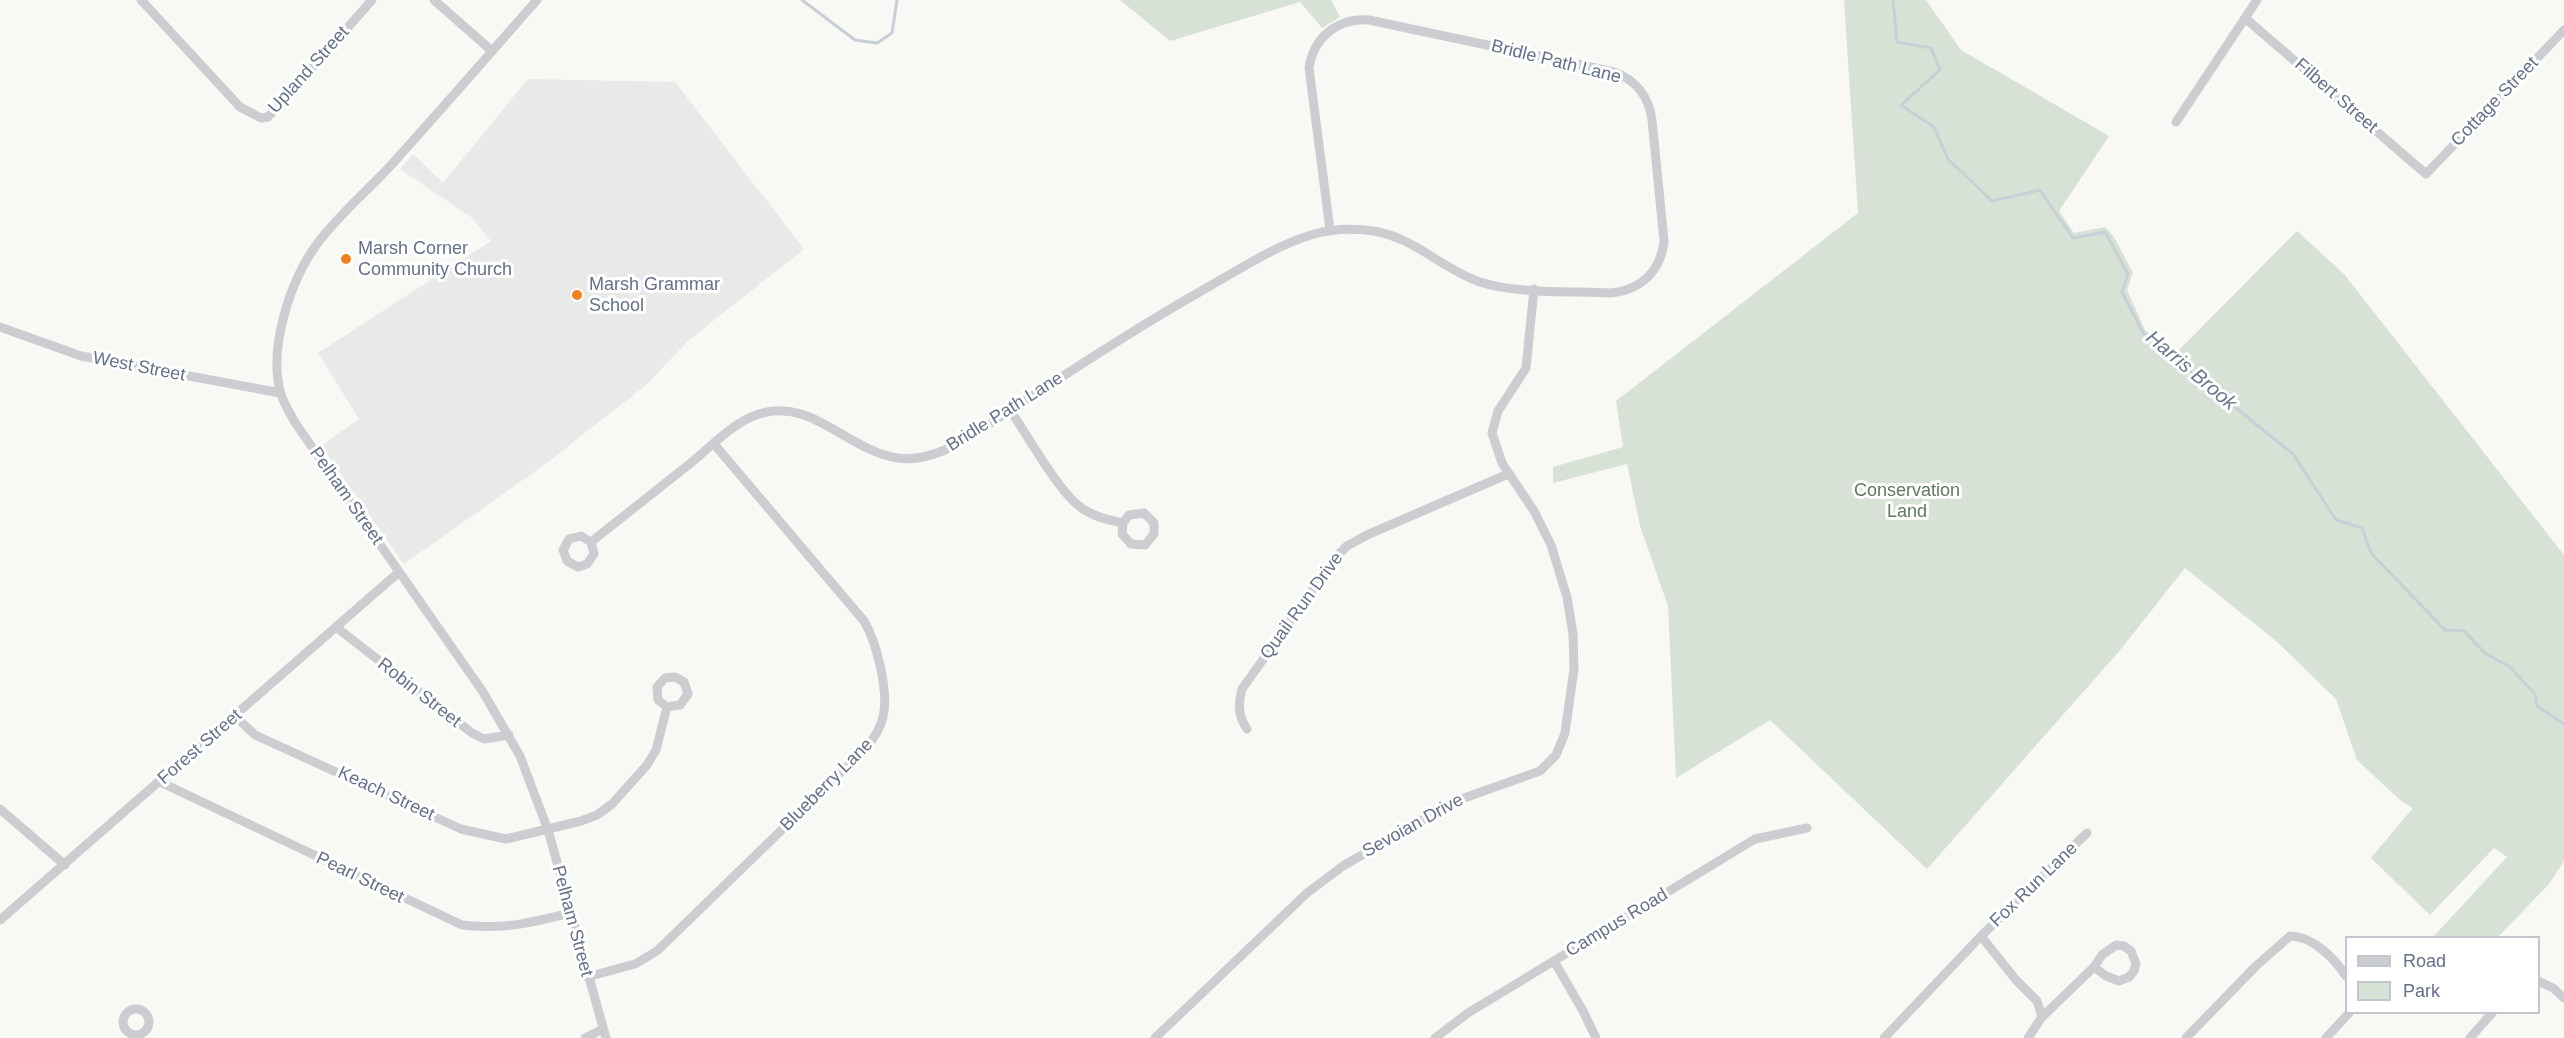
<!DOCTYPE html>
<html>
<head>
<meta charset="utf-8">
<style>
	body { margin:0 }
	#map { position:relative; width:2564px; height:1038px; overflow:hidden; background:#f8f8f5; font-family:Arial,sans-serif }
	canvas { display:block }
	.legend { position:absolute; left:2345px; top:936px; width:195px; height:78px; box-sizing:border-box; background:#fff; border:2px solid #c1c6d0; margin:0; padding:8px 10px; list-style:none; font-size:18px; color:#657089 }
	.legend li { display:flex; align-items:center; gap:12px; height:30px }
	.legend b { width:30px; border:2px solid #c1c6d0 }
</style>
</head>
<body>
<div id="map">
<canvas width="2564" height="1038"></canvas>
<ul class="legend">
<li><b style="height:8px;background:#cbcdd1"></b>Road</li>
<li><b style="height:16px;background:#d7e1d6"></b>Park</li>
</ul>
</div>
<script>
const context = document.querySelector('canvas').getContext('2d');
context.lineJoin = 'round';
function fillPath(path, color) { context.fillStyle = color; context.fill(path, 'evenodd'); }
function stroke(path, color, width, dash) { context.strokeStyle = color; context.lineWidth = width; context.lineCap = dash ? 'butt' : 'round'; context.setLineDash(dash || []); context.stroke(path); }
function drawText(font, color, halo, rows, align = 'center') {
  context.font = font + ' Arial,sans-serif'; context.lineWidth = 6; context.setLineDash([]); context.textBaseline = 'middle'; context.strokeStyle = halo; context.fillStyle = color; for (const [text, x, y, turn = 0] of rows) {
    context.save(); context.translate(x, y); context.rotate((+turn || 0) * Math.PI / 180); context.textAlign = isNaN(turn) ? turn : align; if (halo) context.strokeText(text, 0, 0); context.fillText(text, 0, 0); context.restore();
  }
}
fillPath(new Path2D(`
	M 528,79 L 675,82 L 804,249 L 688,341 L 646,385 L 544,465 L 404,564 L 321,446 L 359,419 L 318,353 L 491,241 L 471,217 L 400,169 L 413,154 L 443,183 Z`), '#e8e9e8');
fillPath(new Path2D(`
	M 1120,0 L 1331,0 L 1340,17 L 1322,28 L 1300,2 L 1170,41 Z
	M 1844,0 L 1926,0 L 1961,50 L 2109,136 L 2059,211 L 2074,233 L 2105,227 L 2114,237 L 2133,273 L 2127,290 L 2145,330 L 2175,354 L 2297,231 L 2344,274 L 2564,555 L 2564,861 L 2549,884 L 2498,937 L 2433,937 L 2507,857 L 2494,848 L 2430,915 L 2371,858 L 2413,808 L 2400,800 L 2357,760 L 2336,699 L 2276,641 L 2185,568 L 2121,649 L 1927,869 L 1770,720 L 1676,778 L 1668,606 L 1640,526 L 1627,464 L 1553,483 L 1553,467 L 1623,447 L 1616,401 L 1858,213 Z`), '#d7e1d6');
stroke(new Path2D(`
	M 802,0 L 855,40 L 877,43 L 892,33 L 897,0
	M 1893,0 L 1897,42 L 1931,48 L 1940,70 L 1901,105 L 1934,127 L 1948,159 L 1992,201 L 2040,190 L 2073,238 L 2105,232 L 2128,274 L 2122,292 L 2143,333 L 2293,454 L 2336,520 L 2362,528 L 2371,553 L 2445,630 L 2464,631 L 2485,653 L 2510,667 L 2535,694 L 2537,706 L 2564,724`), '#c8cfd6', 3);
stroke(new Path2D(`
	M 141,0 L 240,107 L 261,118 L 268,117 L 281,103 L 372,0
	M 434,0 L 492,51
	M 537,0 C 492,51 447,103 401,154 C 375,185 341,211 317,244 C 290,281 269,346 280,391 C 283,403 290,413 296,424 L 483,692 L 520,756 L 548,830 L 606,1038
	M 2245,18 L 2426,174 L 2564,30
	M 2176,122 L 2257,0
	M 0,327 L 81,356 L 281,393
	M 1010,410 C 1028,436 1057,489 1079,506 C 1091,516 1108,520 1123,523 L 1129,515 L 1144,513 L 1154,523 L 1154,534 L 1145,545 L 1131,544 L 1122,534 L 1123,523
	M 591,542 L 581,536 L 569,539 L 563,550 L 567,561 L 578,567 L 587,564 L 594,554 L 591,542 C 625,515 658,489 692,462 C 714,444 738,417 767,412 C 788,408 806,414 824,424 C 879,455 902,475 963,441 C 1045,388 1125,334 1210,286 C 1242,268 1275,246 1311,235 C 1331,229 1353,228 1374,231 C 1415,238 1442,269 1480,282 C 1516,294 1572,291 1611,293 C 1641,290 1661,271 1664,241 L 1652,120 C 1649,97 1636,80 1614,72 L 1369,20 C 1337,18 1314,37 1309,68 L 1330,230
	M 336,627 L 472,733 L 484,739 L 509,735
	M 235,716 L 255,735 L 461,829 L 506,839 L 581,821 L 597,815 L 612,804 L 647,765 L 656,750 L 667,707 L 658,700 L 657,687 L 665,678 L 675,677 L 684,682 L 688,694 L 680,705 L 667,707
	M 1247,729 C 1238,716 1238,704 1242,689 L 1336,557 L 1347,546 L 1367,535 L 1508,474
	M 160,782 L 462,925 C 504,930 530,923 570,913
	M 0,809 L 65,865
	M 0,920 L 399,572
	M 1981,936 L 2016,980 L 2037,1001 L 2042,1017
	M 1554,961 L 1583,1011 L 1596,1038
	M 587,977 L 635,964 L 657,951 L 865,749 C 873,740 880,730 883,717 C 889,692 877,643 864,621 L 714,444
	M 2538,981 L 2553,988 L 2564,998
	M123 1022a13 13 0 1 1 26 0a13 13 0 1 1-26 0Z
	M 585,1038 L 603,1029
	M 1155,1038 L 1307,893 L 1343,866 L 1453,802 L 1540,771 L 1556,755 L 1565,733 L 1574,669 L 1573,634 L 1567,597 L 1551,545 L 1534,511 L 1502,463 L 1492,433 L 1498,411 L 1526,368 L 1534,289
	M 1435,1038 L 1468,1013 L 1755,839 L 1807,828
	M 1884,1038 L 1981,936 L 2087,833
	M 2028,1038 L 2042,1017 L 2094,967 L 2102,955 L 2116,945 L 2124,946 L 2131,951 L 2136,964 L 2134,971 L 2129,977 L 2119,981 L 2106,976 L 2094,967
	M 2186,1038 L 2256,966 L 2290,936 C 2313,936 2335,959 2346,976
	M 2326,1038 L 2350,1012
	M 2470,1038 L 2493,1012`), '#cbcdd1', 9);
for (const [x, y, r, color] of [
	[346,259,6,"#f0811d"],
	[577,295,6,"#f0811d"]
]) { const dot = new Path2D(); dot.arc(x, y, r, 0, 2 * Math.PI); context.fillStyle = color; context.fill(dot); stroke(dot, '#fff', 2); }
drawText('18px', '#657089', '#fff', [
	["Bridle Path Lane",1556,62,14],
	["Upland Street",309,70,-48],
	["Filbert Street",2336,96,41],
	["Cottage Street",2495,102,-46],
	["West Street",139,367,11],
	["Bridle Path Lane",1005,412,-32],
	["Pelham Street",346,496,55],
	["Quail Run Drive",1302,606,-54],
	["Robin Street",419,693,38],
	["Forest Street",200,747,-41],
	["Blueberry Lane",827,785,-45],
	["Keach Street",386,794,25],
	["Sevoian Drive",1413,826,-29],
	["Pearl Street",360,878,26],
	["Fox Run Lane",2034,885,-44],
	["Pelham Street",572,921,75],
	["Campus Road",1617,923,-31]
]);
drawText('18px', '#657089', '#fff', [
	["Marsh Corner",358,249],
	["Community Church",358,270],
	["Marsh Grammar",589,285],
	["School",589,306]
], 'left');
drawText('18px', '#607a61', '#fff', [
	["Conservation",1907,491],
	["Land",1907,512]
]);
drawText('italic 20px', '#66788b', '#fff', [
	["Harris Brook",2191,371,40]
]);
</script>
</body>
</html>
